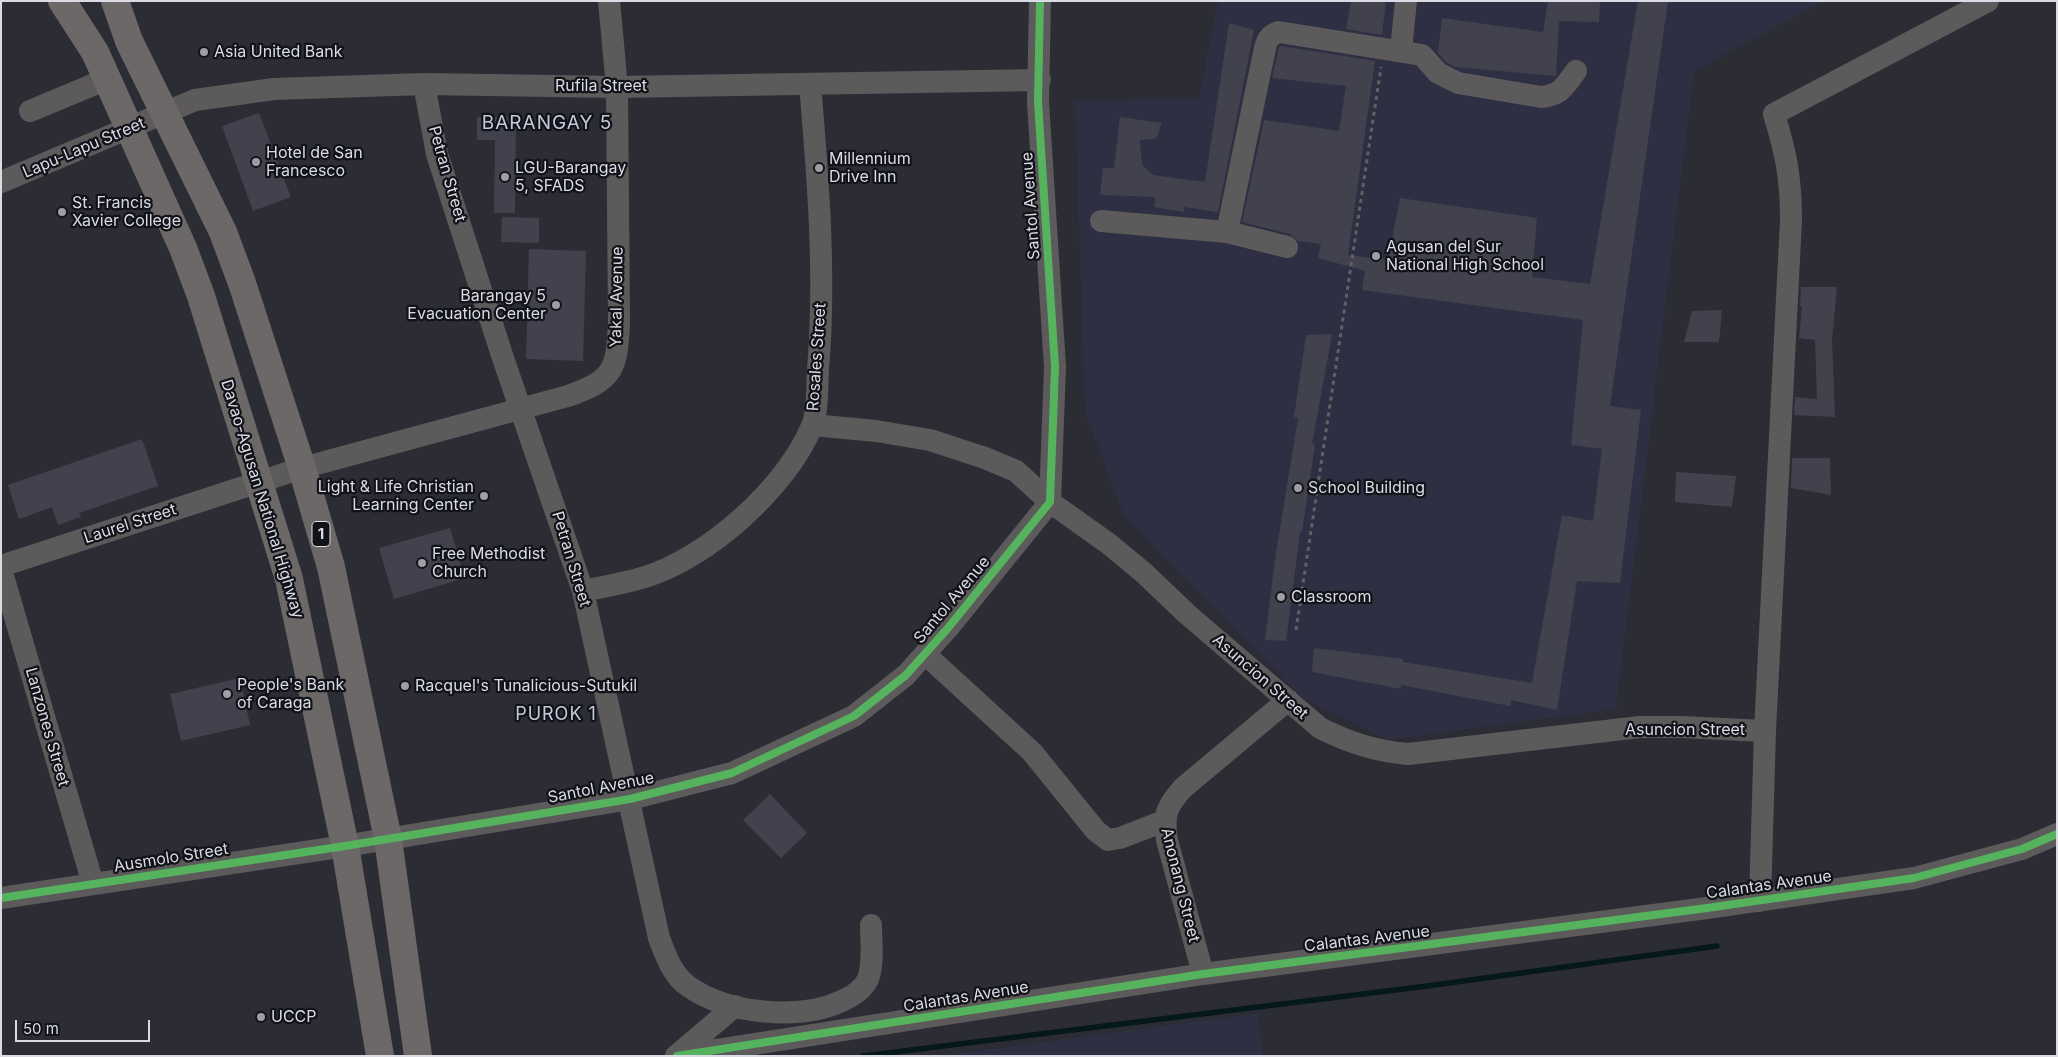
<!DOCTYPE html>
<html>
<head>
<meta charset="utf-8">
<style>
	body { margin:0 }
	#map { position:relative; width:2058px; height:1057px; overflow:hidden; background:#2c2c34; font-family:Inter,sans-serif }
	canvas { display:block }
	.frame { position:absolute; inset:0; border:2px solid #dadbe5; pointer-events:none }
	.scale { position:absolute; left:15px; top:1020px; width:135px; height:22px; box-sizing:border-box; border:2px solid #dadbe5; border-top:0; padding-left:6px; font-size:15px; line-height:18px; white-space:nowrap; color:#dadbe5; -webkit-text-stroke:4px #121319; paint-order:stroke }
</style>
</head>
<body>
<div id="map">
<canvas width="2058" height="1057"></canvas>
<div class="frame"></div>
<div class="scale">50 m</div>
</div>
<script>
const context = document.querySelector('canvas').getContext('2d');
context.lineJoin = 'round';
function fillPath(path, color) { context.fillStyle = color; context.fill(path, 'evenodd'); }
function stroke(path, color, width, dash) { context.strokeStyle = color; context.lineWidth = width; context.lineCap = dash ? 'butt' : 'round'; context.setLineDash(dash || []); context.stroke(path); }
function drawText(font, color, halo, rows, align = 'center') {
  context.font = font + ' Inter,sans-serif'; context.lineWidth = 4.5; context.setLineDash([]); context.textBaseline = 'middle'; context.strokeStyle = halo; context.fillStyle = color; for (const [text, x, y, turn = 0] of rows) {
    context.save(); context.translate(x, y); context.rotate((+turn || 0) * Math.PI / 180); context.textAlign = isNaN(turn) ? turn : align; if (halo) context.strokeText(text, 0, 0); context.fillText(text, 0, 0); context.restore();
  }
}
fillPath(new Path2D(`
	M 1218,1 L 1825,1 L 1694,71 L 1616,709 L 1388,740 L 1303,698 L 1124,516 L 1085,412 L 1075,101 L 1199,98 Z
	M 1258,1013 L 1263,1056 L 940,1056 Z`), '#2e2f42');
stroke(new Path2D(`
	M 863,1056 L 1427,986 L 1717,946`), '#05181b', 5.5);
fillPath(new Path2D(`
	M 1351,1 L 1386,1 L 1382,35 L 1346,29 Z
	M 1548,1 L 1600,1 L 1599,22 L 1559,21 L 1556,76 L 1455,67 L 1446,62 L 1438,53 L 1442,18 L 1543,32 Z
	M 1638,1 L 1668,1 L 1610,406 L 1641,410 L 1620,583 L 1577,581 L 1557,710 L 1511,700 L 1510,706 L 1401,685 L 1401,689 L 1312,672 L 1314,648 L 1403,659 L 1403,662 L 1532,683 L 1562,515 L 1593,521 L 1602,449 L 1571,445 L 1583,320 L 1362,290 L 1365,271 L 1318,258 L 1321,244 L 1298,241 L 1290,234 L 1242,222 L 1264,120 L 1339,131 L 1346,86 L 1272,78 L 1279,47 L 1281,46 L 1375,61 L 1348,255 L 1388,260 L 1400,198 L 1537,218 L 1532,277 L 1590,284 Z
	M 1229,23 L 1254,30 L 1218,212 L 1184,207 L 1184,212 L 1154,207 L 1155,197 L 1100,195 L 1103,168 L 1114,168 L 1120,117 L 1162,123 L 1156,139 L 1140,140 L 1142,165 L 1153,175 L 1205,182 Z
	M 259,113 L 291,197 L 253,211 L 222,126 Z
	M 477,117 L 516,117 L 515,213 L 494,213 L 495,140 L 477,140 Z
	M 502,217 L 539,218 L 539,243 L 501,242 Z
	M 529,249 L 586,251 L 583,361 L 526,359 Z
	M 1801,287 L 1837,287 L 1832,340 L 1835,417 L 1794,415 L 1795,397 L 1817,399 L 1815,340 L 1799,338 L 1802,306 L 1800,306 Z
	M 1722,310 L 1719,342 L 1684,342 L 1692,311 Z
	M 1332,334 L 1312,444 L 1315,445 L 1302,532 L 1300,532 L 1286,641 L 1265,640 L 1276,553 L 1298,418 L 1294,417 L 1306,335 Z
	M 142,439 L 158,486 L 79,513 L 81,517 L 58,525 L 52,507 L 19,519 L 8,485 Z
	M 1792,458 L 1830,458 L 1831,495 L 1791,488 Z
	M 1676,472 L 1736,476 L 1732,507 L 1675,502 Z
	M 450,528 L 465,578 L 394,599 L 379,548 Z
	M 240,678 L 250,725 L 181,741 L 170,694 Z
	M 770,794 L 807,833 L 781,858 L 743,820 Z`), '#42424e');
stroke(new Path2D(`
	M 1296,630 L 1381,67`), '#626062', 3, [4, 4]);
stroke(new Path2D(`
	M 1401,50 L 1406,1
	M 424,84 L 437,154 L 503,358 L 583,591 L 659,938 C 666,956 672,975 688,986 C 727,1014 799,1021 842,1001 C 853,996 863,990 868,979 C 874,963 871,942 871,925
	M 30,111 L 107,79
	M 1,182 L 195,100 L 274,89 L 424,84 L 617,87 L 1040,80
	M 1101,221 L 1227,232 L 1287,247
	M 1227,232 L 1265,48 C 1267,39 1270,35 1279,32 L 1422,55 L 1438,73 L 1458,83 L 1541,97 C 1561,95 1564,87 1576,71
	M 813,425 L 876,431 L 930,440 L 985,458 L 1016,471 L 1050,502 L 1109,544 L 1144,573 L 1187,614 L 1320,728 C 1350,743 1375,751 1408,754 L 1640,727 L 1681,727 L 1765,731
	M 1,566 L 302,468 L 568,396 C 614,380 617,369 619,322 L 617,87 L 609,1
	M 1,569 L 93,884
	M 583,591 C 603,587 625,583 645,577 C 708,558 787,487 812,426 C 818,413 817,385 818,370 C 826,274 818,179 810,84
	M 925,654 L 1032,752 L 1096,831 L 1108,840 L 1120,838 L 1164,821
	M 1,898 L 345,846 L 630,799 L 732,773 L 854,716 L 906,675 L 948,628 L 1050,502 L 1055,367 L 1038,102 L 1040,1
	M 1760,901 L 1765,731 L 1791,220 C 1791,177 1786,154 1774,114 L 1988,1
	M 1203,974 L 1167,840 C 1163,815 1166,807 1183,788 L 1288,700
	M 676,1056 L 735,1006
	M 677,1056 L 1203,974 L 1707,908 L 1914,878 L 2022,849 L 2057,834`), '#5c5a5a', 22);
stroke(new Path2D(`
	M 62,1 L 95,52 L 183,248 L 201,296 L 289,579 L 345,846 L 380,1056
	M 115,1 L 129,41 L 223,232 L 242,283 L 302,468 L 331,567 L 388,839 L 418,1056`), '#6c6867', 28);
stroke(new Path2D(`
	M 1,898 L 345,846 L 630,799 L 732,773 L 854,716 L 906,675 L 948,628 L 1050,502 L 1055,367 L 1038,102 L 1040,1
	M 677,1056 L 1203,974 L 1707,908 L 1914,878 L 2022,849 L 2057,834`), '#56b35d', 8);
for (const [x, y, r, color] of [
	[204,52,5,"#9d9ea7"],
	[256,162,5,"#9d9ea7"],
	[819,168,5,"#9d9ea7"],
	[505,177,5,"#9d9ea7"],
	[62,212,5,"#9d9ea7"],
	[1376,256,5,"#9d9ea7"],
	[556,305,5,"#9d9ea7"],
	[1298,488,5,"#9d9ea7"],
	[484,496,5,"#9d9ea7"],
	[422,563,5,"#9d9ea7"],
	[1281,597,5,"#9d9ea7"],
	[405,686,5,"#9d9ea7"],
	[227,694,5,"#9d9ea7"],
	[261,1017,5,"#9d9ea7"]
]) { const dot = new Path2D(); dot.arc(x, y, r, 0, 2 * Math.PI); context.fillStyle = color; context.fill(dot); stroke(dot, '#121319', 2); }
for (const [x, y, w] of [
	[321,534,18]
]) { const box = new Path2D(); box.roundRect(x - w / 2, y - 12.5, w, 25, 4); context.fillStyle = '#121319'; context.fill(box); stroke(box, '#dadbe5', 1); }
drawText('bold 15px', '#dadbe5', null, [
	["1",321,534]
]);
drawText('16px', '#dadbe5', '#121319', [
	["Asia United Bank",214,52],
	["Hotel de San",266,153],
	["Francesco",266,171],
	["Millennium",829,159],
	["Drive Inn",829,177],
	["LGU-Barangay",515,168],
	["5, SFADS",515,186],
	["St. Francis",72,203],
	["Xavier College",72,221],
	["Agusan del Sur",1386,247],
	["National High School",1386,265],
	["Barangay 5",546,296,"right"],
	["Evacuation Center",546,314,"right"],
	["Light & Life Christian",474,487,"right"],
	["Learning Center",474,505,"right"],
	["School Building",1308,488],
	["Free Methodist",432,554],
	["Church",432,572],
	["Classroom",1291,597],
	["People's Bank",237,685],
	["of Caraga",237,703],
	["Racquel's Tunalicious-Sutukil",415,686],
	["UCCP",271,1017]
], 'left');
drawText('16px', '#dadbe5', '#121319', [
	["Rufila Street",601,86],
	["Lapu-Lapu Street",84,148,-23],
	["Petran Street",447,174,74],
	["Santol Avenue",1031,206,-94],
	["Yakal Avenue",617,297,-89],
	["Rosales Street",817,357,-86],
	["Davao-Agusan National Highway",262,499,73],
	["Laurel Street",130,524,-18],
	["Petran Street",571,559,73],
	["Santol Avenue",952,600,-50],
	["Asuncion Street",1260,677,41],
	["Lanzones Street",47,727,74],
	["Asuncion Street",1685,730],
	["Santol Avenue",601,788,-11],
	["Ausmolo Street",171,858,-9],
	["Anonang Street",1180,885,76],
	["Calantas Avenue",1769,885,-8],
	["Calantas Avenue",1367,939,-7],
	["Calantas Avenue",966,997,-9]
]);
context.letterSpacing = '1px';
drawText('18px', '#c6c8db', '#121319', [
	["PUROK 1",556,715]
]);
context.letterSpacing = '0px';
context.letterSpacing = '1px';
drawText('19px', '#c6c8db', '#121319', [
	["BARANGAY 5",547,123]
]);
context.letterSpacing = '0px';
</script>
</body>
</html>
